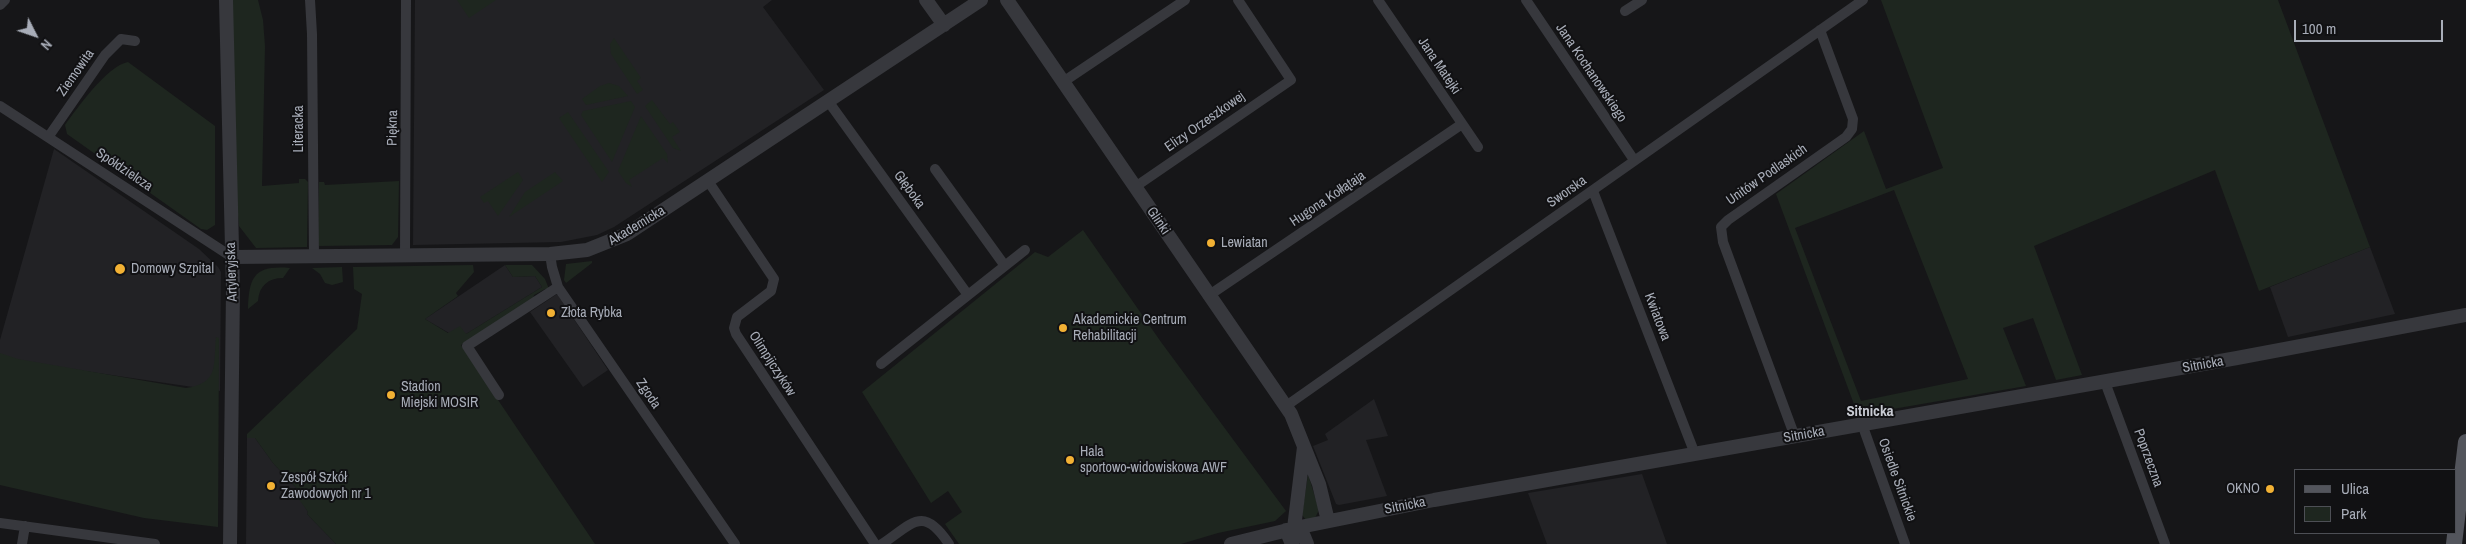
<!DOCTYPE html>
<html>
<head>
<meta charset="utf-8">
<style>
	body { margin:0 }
	#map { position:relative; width:2466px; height:544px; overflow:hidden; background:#161618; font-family:"Archivo Narrow",sans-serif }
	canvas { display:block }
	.legend { position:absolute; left:2294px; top:469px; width:162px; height:65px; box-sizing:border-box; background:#111113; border:1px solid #4d4f55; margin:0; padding:6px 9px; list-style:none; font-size:15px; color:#a8adb8 }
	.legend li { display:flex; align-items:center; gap:10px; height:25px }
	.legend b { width:25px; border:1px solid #4d4f55 }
	.north { position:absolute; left:10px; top:10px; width:50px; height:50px; -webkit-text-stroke:4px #111113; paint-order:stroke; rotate:131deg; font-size:14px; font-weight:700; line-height:20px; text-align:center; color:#a8adb8 }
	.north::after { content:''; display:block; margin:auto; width:18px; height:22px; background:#a8adb8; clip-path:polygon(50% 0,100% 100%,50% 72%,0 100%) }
	.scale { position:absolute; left:2294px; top:20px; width:149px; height:22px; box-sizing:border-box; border:2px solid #a8adb8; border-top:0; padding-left:6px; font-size:15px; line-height:18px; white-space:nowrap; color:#a8adb8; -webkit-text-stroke:4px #111113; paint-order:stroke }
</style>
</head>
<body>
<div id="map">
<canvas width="2466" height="544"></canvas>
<ul class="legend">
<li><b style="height:6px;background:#53555c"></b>Ulica</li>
<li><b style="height:14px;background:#1e261f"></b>Park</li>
</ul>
<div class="north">N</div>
<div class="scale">100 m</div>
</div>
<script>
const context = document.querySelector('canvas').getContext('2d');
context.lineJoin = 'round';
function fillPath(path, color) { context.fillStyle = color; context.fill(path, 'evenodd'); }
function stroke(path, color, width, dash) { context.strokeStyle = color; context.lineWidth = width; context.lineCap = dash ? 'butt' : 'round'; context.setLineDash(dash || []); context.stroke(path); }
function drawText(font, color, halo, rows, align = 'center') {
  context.font = font + ' "Archivo Narrow",sans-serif'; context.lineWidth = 4; context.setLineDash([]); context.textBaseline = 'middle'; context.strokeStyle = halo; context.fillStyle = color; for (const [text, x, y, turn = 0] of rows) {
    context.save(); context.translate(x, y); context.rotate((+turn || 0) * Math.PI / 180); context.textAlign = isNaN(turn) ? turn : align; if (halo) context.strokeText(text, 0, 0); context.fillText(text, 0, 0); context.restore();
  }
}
fillPath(new Path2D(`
	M 415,0 L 772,0 L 763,7 L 824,90 L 614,227 L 597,235 L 561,242 L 413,245 Z
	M 54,149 L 199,249 L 218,267 L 221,272 L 220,391 L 23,362 L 0,355 L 0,340 Z
	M 2370,247 L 2395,314 L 2288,337 L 2270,287 Z
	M 505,265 L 513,277 L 535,276 L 542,287 L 466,334 L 449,333 L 425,319 Z
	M 557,294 L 608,370 L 583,387 L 530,312 Z
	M 1374,399 L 1388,436 L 1366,440 L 1387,496 L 1339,505 L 1336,504 L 1313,446 L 1328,440 L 1325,434 Z
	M 247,438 L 255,438 L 273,463 L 302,494 L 301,501 L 308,512 L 307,514 L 336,544 L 246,544 Z
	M 1642,474 L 1667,544 L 1547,544 L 1528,493 Z`), '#222225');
fillPath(new Path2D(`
	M 231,0 L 258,0 L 263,20 L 265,46 L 262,186 L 299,183 L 299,179 L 305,179 L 308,182 L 307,247 L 256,248 L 239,226 L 234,170 Z
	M 457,0 L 496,0 L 469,18 Z
	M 1881,0 L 2278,0 L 2370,247 L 2259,291 L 2215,170 L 2034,246 L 2082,375 L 2056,380 L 2033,318 L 2003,328 L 2026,386 L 1858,415 L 1776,194 L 1864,131 L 1886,189 L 1943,168 ZM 1894,190 L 1968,379 L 1861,401 L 1795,228 Z
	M 614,38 L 641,78 L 637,81 L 643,90 L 637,94 L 611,54 L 610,44 Z
	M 128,62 L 215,126 L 215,225 L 207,230 L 201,229 L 67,134 L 65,125 C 78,107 107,66 128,62 Z
	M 609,83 L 619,86 L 628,96 L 586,105 L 582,99 L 600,86 Z
	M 652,100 L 670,124 L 673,122 L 680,132 L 672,137 L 681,151 L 673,148 L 645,106 Z
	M 631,101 L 635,107 L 612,162 L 581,115 L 583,111 Z
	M 568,112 L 609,172 L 602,182 L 559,118 Z
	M 641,116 L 667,154 L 668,163 L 663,158 L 629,180 L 632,187 L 626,183 L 618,171 Z
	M 518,172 L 523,180 L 498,216 L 488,201 L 484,203 L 480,197 Z
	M 555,172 L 563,181 L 509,217 L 525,192 Z
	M 399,181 L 398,237 L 392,245 L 319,246 L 318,241 L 319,182 L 324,182 L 325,185 Z
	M 1083,230 L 1161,342 L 1286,511 L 1275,521 L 1218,533 L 1181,544 L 959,544 L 945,524 L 962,512 L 948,491 L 931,503 L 862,392 L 1035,252 L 1048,257 Z
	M 592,261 L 592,263 L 566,283 L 564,280 L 566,264 Z
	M 473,265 L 474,272 L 456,293 L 458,296 L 425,319 L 448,333 L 460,326 L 466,334 L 542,287 L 535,276 L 513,277 L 505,265 L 532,265 L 545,279 L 549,289 L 545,289 L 534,295 L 533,301 L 461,345 L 595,544 L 336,544 L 307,514 L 308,512 L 298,498 L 302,494 L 273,463 L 255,438 L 247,438 L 247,434 L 357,329 L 362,294 L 354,289 L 353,267 Z
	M 342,267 L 343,282 L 332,285 L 325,283 L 320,274 L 312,268 Z
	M 290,268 L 283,278 C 268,278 259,286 258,301 L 248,309 C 249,276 255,265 290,268 Z
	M 216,337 L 219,338 L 218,527 L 144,518 L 0,485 L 0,353 L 18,359 L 186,388 C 220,383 213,364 216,337 Z
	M 1308,474 L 1319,510 L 1315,518 L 1306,520 L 1302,515 Z`), '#1e261f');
stroke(new Path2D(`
	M 310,0 L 312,34 L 314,258
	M 1378,0 L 1478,147
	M 1526,0 L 1634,160
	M 0,5 L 5,0
	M 1625,11 L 1642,0
	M 1063,82 L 1185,0
	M 828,101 L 968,295
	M 0,106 L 232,257
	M 49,136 L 105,55 L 121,39 L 135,41
	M 935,169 L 1005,266
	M 708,181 L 774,279 L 771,291 L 737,317 L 734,328 L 736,334 L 875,544
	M 1135,187 L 1291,80 L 1238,0
	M 1593,191 L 1695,454
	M 550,254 L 552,267 L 558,287 L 735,544
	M 405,256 L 406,0
	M 1208,296 L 1462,124
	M 881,364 L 1025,250
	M 2105,382 L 2165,544
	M 499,395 L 467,346 L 558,287
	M 1286,406 L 1863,0
	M 1862,424 L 1905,544
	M 1795,437 L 1723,242 L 1721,227 L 1728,220 L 1846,137 L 1852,129 L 1853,119 L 1820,30
	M 0,523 L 155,544
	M 22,544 L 25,526
	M 882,544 C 913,523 923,505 949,544`), '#37383d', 10);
stroke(new Path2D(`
	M 226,0 L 233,289 L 230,544
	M 926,0 L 944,25
	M 1007,0 L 1291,414 L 1319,484 L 1328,521
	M 232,257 L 550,254 L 587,250 L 627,234 L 981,0
	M 1300,527 L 1307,544
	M 1294,528 L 1304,447
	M 1286,530 L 1292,544
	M 1231,544 L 1300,527 L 1434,500 L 2237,358 L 2466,315`), '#37383d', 14);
stroke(new Path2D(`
	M 2454,544 L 2466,442`), '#53555c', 16);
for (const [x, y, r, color] of [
	[1211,243,5,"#f2b134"],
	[120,269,6,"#f2b134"],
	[551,313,5,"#f2b134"],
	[1063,328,5,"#f2b134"],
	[391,395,5,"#f2b134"],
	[1070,460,5,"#f2b134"],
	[271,486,5,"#f2b134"],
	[2270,489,5,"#f2b134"]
]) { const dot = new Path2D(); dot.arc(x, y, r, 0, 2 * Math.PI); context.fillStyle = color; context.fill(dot); stroke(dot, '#111113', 2); }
drawText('14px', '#a8adb8', '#111113', [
	["Jana Matejki",1439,66,56],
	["Ziemowita",76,73,-55],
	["Jana Kochanowskiego",1591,73,56],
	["Elizy Orzeszkowej",1205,122,-35],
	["Piękna",393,128,-89],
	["Literacka",299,129,-90],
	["Spółdzielcza",124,170,34],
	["Unitów Podlaskich",1767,175,-35],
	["Głęboka",909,190,54],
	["Sworska",1567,192,-35],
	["Hugona Kołłątaja",1328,199,-34],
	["Glinki",1158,221,56],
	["Akademicka",637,226,-31],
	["Artyleryjska",232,272,-92],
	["Kwiatowa",1657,317,69],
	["Olimpijczyków",772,364,57],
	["Sitnicka",2203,365,-10],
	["Zgoda",648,394,56],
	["Sitnicka",1804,435,-10],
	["Poprzeczna",2148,458,70],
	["Osiedle Sitnickie",1897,480,70],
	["Sitnicka",1405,506,-11]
]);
drawText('14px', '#a8adb8', '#111113', [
	["Lewiatan",1221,243],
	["Domowy Szpital",131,269],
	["Złota Rybka",561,313],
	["Akademickie Centrum",1073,320],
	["Rehabilitacji",1073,336],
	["Stadion",401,387],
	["Miejski MOSIR",401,403],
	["Hala",1080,452],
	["sportowo-widowiskowa AWF",1080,468],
	["Zespół Szkół",281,478],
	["Zawodowych nr 1",281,494],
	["OKNO",2260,489,"right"]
], 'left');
drawText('bold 15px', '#c9ccd4', '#111113', [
	["Sitnicka",1870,412]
]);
</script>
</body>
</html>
